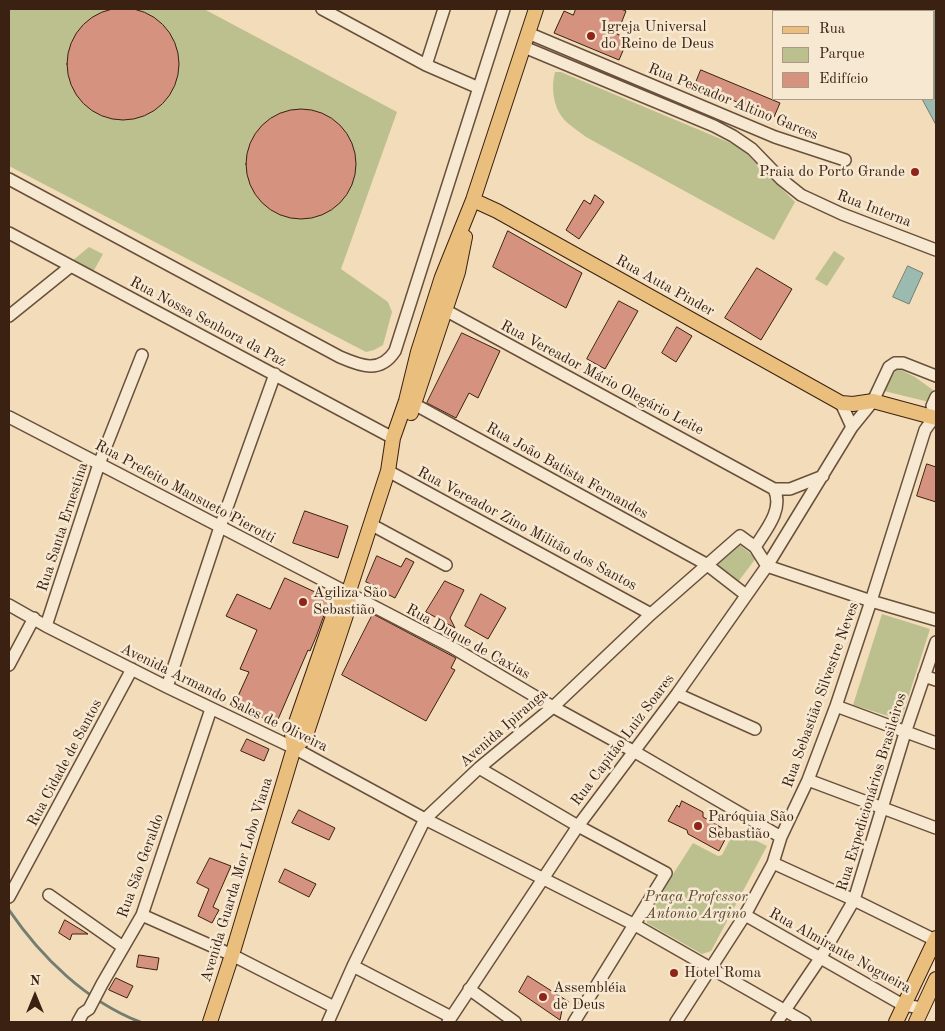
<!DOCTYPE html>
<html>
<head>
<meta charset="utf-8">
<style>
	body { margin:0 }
	#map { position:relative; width:945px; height:1031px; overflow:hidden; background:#f3dcb9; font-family:"Old Standard TT",serif }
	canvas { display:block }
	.frame { position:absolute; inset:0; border:10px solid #3a2111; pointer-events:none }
	.legend { position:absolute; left:772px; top:10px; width:162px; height:90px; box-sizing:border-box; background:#f7e8d2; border:1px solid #ab9885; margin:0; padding:6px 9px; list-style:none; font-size:15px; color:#3a2111 }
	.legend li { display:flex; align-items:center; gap:10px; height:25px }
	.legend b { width:25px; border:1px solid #ab9885 }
	.north { position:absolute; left:10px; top:971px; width:50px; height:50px; -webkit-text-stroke:4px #f7e8d2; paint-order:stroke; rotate:0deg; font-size:14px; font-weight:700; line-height:20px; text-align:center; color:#3a2111 }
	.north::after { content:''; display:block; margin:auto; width:18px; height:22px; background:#3a2111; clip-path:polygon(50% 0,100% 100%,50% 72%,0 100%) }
</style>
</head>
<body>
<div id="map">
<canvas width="945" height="1031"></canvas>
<div class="frame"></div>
<ul class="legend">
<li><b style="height:6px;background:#eabe7c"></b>Rua</li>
<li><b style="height:14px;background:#bcc08f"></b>Parque</li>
<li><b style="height:14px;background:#d5937f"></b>Edifício</li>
</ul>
<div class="north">N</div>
</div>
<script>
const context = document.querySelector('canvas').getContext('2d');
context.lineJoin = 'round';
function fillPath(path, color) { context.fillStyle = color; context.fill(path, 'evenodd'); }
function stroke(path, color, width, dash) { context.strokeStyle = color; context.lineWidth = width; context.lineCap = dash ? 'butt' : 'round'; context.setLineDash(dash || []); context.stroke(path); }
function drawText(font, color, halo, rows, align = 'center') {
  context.font = font + ' "Old Standard TT",serif'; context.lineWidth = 5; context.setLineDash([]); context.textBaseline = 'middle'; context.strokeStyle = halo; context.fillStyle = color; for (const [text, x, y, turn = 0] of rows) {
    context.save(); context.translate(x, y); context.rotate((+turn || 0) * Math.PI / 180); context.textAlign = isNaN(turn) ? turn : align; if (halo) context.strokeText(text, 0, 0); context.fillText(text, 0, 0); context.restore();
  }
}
fillPath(new Path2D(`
	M 9,9 L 204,9 L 397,112 L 341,269 L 388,302 L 392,312 L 383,345 L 374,350 L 366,352 L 9,166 Z
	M 555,72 L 561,72 L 733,144 L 743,150 L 795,202 L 774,240 L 586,137 C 579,131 568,125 562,117 C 553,105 551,86 555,72 Z
	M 89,247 L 103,254 L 93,272 L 72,261 Z
	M 834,251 L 845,258 L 827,286 L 815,279 Z
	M 897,368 L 915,377 L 933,390 L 929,402 L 884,391 Z
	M 736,542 L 756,558 L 738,582 L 709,570 Z
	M 882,614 L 930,629 L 901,720 L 853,705 Z
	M 735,830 L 767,846 L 711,951 L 702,954 L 647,923 L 646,916 L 693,843 L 718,856 L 722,855 Z`), '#bcc08f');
const water = new Path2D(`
	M 886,9 L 936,9 L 936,125 L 922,99 L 934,99 L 934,11 L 886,11 Z
	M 908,266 L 923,273 L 909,304 L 893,297 Z`);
fillPath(water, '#9bbbb1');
stroke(water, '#747d71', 1);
stroke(new Path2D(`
	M 9,910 C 41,957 86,1001 140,1022`), '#747d71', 3);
const building = new Path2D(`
	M67 64a56 56 0 1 1 112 0a56 56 0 1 1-112 0Z
	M 576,9 L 621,9 L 626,11 L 617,34 L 628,39 L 619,60 L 554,33 L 564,11 L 573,15 Z
	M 701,70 L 780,103 L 774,117 L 695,85 Z
	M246 164a55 55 0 1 1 110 0a55 55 0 1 1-110 0Z
	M 595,195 L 604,202 L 579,239 L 566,230 L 584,200 L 590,204 Z
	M 508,231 L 582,273 L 566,308 L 493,267 Z
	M 757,268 L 792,289 L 761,340 L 725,318 Z
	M 619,301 L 638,311 L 605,369 L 587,359 Z
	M 677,327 L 692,336 L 676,362 L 662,353 Z
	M 462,333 L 500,351 L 478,398 L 469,393 L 456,418 L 427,403 Z
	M 927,464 L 936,467 L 936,502 L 917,496 Z
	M 305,511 L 348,526 L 338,558 L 293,543 Z
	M 377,556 L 401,567 L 406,558 L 414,562 L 395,598 L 387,594 L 389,592 L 366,582 Z
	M 285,578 L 330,599 L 316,637 L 310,651 L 308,650 L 276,724 L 234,705 L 249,672 L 240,669 L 257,630 L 226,616 L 237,594 L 270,609 Z
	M 445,581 L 464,590 L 450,618 L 455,628 L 426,612 Z
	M 481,594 L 506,608 L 488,639 L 465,626 Z
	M 373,614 L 456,658 L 451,668 L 455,670 L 426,721 L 342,675 Z
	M 247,739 L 269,749 L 264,761 L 241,751 Z
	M 682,801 L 703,812 L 703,817 L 729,832 L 719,851 L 688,834 L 687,830 L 668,821 L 677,805 L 679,807 Z
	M 299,810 L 335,828 L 329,840 L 292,823 Z
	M 210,858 L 231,866 L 213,907 L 219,910 L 212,923 L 198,916 L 209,889 L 197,883 Z
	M 285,869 L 316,884 L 309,897 L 279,882 Z
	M 65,920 L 88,934 L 72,934 L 70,940 L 59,933 Z
	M 139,955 L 159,958 L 157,970 L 137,967 Z
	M 528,976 L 569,1002 L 562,1010 L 560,1020 L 519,992 Z
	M 116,978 L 133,986 L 127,998 L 109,990 Z`);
fillPath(building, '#d5937f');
stroke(building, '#3a2111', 1);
const minor = new Path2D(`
	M 322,9 L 426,65 L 479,88
	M 528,33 L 775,137 L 845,160
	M 524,47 L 714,126 L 733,136 L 752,149 L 781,179 L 801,195 L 842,214 L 936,250
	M 426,65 L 444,9
	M 9,179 L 340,357 C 361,366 380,374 395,351 L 504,9
	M 9,233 L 393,438
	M 441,304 L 445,310 L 774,489 L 790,489 L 823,476
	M 9,316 L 71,266
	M 841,403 L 852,427
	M 414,404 L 706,564 L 746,595
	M 9,417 L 450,646 L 553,707 L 635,752 L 781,837
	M 388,471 L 651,614
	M 372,525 L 446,565
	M 755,547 C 766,530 784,509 774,489
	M 9,605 L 46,626 L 167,687 L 294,748 L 425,819 L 635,925 L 805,1022
	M 46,626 L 99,464 L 142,355
	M 9,665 L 34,618
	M 924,676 L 936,680
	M 167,687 L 220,527 L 275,374
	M 677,694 L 755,729
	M 836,706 L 936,743
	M 479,768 L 578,826 L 666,873 L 574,1022
	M 808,780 L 936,828
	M 773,863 L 854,900 L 935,940
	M 49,895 L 123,947
	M 9,897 L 132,669
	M 142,915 L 232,955 L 334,1007
	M 745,915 L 903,1005 L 922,1008
	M 353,966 L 451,1017
	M 469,989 L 515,1022
	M 78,1022 L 83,1013 L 89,1009 L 102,984 L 142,915 L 211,709
	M 328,1022 L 353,966 L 425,819 L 479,768 L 553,707 L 651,614 L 740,536 L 755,547 L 767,566 L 871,601 L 936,620
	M 448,1022 L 578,826 L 677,694 L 767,566 L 852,427 L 873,401 L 889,367 L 895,363 L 903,363 L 936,376
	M 676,1022 L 745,915 L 773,863 L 781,837 L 808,780 L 836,706 L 871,601 L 925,430 L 935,416 L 932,406 L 936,397
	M 777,1022 L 821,957 L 854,900 L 905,733 L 936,642`);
const major = new Path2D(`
	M 473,200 L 497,211 L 841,403 L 853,404 L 873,401 L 936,418
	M 411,413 L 458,272 L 465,237
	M 294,748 L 305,738 L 349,606 L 348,594 L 388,471 L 393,438 L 406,401 L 418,352 L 442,277 L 473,200 L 536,9
	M 210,1022 L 232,955 L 294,748 L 292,734 L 338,602 L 348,594
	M 896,1022 L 936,938
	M 916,1022 L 936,979`);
stroke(minor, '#68503b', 14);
stroke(major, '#3a2111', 16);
stroke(new Path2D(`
	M 934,1022 L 936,1018`), '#3a2111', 2, [1, 2.5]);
stroke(minor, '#f7e8d2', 11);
stroke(major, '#eabe7c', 14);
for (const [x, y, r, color] of [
	[591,36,5,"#8f2418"],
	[915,172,5,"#8f2418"],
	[303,602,5,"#8f2418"],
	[698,826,5,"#8f2418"],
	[674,973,5,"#8f2418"],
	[543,997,5,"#8f2418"]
]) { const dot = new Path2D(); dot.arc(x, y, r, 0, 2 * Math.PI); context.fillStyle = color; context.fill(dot); stroke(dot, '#f7e8d2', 2); }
drawText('15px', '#3a2111', '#f7e8d2', [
	["Igreja Universal",601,27],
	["do Reino de Deus",601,44],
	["Praia do Porto Grande",905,172,"right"],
	["Agiliza São",313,593],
	["Sebastião",313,610],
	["Paróquia São",708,817],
	["Sebastião",708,834],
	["Hotel Roma",684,973],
	["Assembléia",553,988],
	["de Deus",553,1005]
], 'left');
drawText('15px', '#3a2111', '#f7e8d2', [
	["Rua Pescador Altino Garces",733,102,22],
	["Rua Interna",874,209,21],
	["Rua Auta Pinder",665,286,29],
	["Rua Nossa Senhora da Paz",208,322,28],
	["Rua Vereador Mário Olegário Leite",602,378,28],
	["Rua João Batista Fernandes",567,471,29],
	["Rua Prefeito Mansueto Pierotti",185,492,28],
	["Rua Santa Ernestina",63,527,-72],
	["Rua Vereador Zino Militão dos Santos",527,529,28],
	["Rua Duque de Caxias",468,642,29],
	["Rua Sebastião Silvestre Neves",821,695,-70],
	["Avenida Armando Sales de Oliveira",224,698,26],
	["Avenida Ipiranga",504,728,-41],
	["Rua Capitão Luiz Soares",623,740,-53],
	["Rua Cidade de Santos",65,763,-62],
	["Rua Expedicionários Brasileiros",872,792,-73],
	["Rua São Geraldo",141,866,-70],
	["Avenida Guarda Mor Lobo Viana",237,880,-73],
	["Rua Almirante Nogueira",840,951,29]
]);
drawText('italic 15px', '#5a4930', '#f7e8d2', [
	["Praça Professor",696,897],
	["Antonio Argino",696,914]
]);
</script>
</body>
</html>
